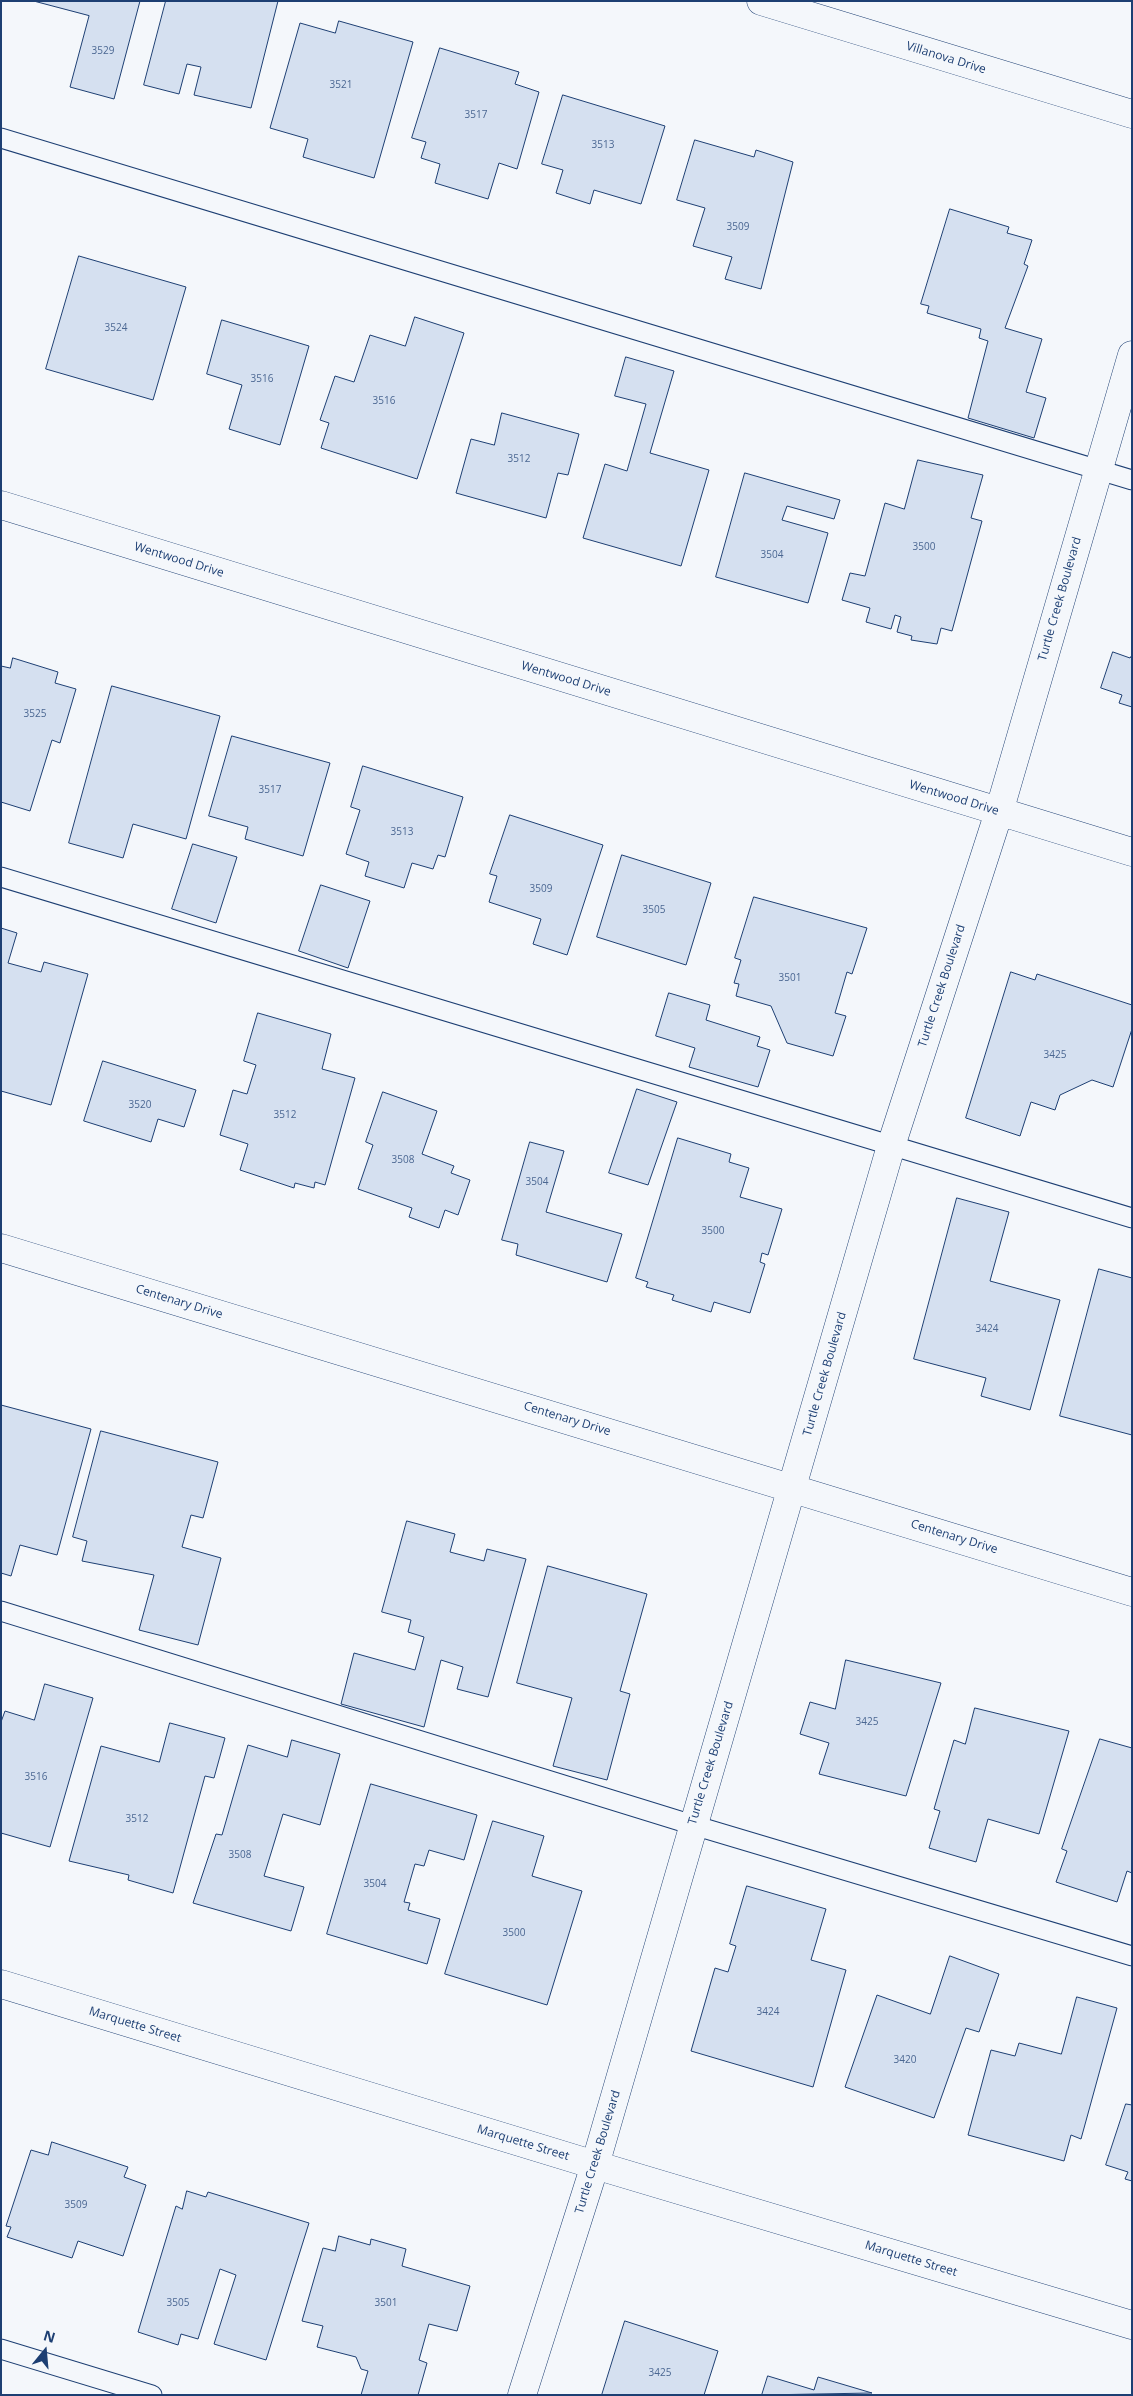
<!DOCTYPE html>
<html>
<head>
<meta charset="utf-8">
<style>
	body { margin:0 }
	#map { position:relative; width:1133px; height:2396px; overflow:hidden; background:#f4f7fb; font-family:"Open Sans",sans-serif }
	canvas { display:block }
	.frame { position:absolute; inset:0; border:2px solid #1d3f73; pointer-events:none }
	.north { position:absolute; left:20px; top:2326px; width:50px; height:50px; -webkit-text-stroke:4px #f4f7fb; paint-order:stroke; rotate:17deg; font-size:14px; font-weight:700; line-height:20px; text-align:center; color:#1d3f73 }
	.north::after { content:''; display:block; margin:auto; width:18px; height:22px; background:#1d3f73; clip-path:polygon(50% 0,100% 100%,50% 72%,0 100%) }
</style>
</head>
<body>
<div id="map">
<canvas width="1133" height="2396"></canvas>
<div class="frame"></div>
<div class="north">N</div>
</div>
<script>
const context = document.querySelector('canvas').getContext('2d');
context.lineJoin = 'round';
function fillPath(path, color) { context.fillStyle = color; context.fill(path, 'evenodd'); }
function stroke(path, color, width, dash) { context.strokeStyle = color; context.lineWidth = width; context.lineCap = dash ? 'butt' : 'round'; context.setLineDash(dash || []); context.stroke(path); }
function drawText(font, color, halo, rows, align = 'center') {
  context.font = font + ' "Open Sans",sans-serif'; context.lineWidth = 4; context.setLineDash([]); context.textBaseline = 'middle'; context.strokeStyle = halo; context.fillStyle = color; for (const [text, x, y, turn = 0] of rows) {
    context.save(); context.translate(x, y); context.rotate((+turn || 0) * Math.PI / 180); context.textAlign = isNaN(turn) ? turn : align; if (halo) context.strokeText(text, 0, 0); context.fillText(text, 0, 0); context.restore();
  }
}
const building = new Path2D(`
	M 34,1 L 140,1 L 114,99 L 70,87 L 89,16 Z
	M 166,1 L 278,1 L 251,108 L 194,95 L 201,67 L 187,64 L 179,94 L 144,85 Z
	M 339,21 L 413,42 L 374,178 L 303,157 L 308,139 L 270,128 L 300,23 L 335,33 Z
	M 440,48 L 519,72 L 515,84 L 539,92 L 517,169 L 499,163 L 488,199 L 435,183 L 440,164 L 421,158 L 426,142 L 412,138 Z
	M 563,95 L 665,126 L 641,204 L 594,190 L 590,204 L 556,193 L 563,170 L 542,164 Z
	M 695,140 L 754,157 L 756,150 L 793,162 L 761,289 L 725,279 L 732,257 L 693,246 L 705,208 L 677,200 Z
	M 950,209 L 1009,227 L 1007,233 L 1032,240 L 1024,264 L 1028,266 L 1005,328 L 1042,339 L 1026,392 L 1046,398 L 1034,438 L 968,418 L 988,341 L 979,338 L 981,329 L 927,313 L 929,306 L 921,304 Z
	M 79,256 L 186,287 L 153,400 L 46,369 Z
	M 415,317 L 464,333 L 417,479 L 321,448 L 329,423 L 320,420 L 335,376 L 354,382 L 370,335 L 405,346 Z
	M 222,320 L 309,346 L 280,445 L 229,429 L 242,385 L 207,374 Z
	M 626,357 L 674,371 L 650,453 L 709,470 L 681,566 L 583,538 L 605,464 L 627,471 L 646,404 L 615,396 Z
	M 502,413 L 579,434 L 568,475 L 558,473 L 546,518 L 456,493 L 471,439 L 494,445 Z
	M 918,460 L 983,475 L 971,518 L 982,521 L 952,631 L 941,628 L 937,644 L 911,640 L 912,636 L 897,632 L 901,617 L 895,615 L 891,629 L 866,622 L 870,608 L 842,600 L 850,573 L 865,576 L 885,503 L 904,509 Z
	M 745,473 L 840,500 L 834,519 L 787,506 L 782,520 L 828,533 L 808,603 L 716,577 Z
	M 1113,652 L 1130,658 L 1132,655 L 1132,707 L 1119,703 L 1122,695 L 1101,688 Z
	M 13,658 L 58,672 L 55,683 L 76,689 L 60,743 L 52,740 L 30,811 L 1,802 L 1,666 L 10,668 Z
	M 112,686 L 220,716 L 186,839 L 133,824 L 123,858 L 69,843 Z
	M 232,736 L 330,763 L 303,856 L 245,839 L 248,827 L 209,816 Z
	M 363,766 L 463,797 L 445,857 L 438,855 L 433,869 L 412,863 L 404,888 L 365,876 L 369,862 L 346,854 L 360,810 L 351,807 Z
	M 510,815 L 603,845 L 567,955 L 533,944 L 541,919 L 489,902 L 497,876 L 490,874 Z
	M 193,844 L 237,857 L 216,923 L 172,909 Z
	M 622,855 L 711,883 L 686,965 L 597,937 Z
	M 321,885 L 370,901 L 348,968 L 299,951 Z
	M 754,897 L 867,928 L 852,974 L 847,972 L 835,1013 L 846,1016 L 833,1056 L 787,1043 L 771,1006 L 736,996 L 739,984 L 734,983 L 741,960 L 735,958 Z
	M 1,928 L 17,933 L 8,963 L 41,972 L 44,962 L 88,974 L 51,1105 L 1,1091 Z
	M 1011,972 L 1035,980 L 1037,974 L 1132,1005 L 1132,1029 L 1113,1087 L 1092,1080 L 1060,1095 L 1055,1110 L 1031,1102 L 1020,1136 L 966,1118 Z
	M 669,993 L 710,1005 L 706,1020 L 760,1037 L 757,1046 L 770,1050 L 758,1087 L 689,1067 L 695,1048 L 656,1036 Z
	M 258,1013 L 331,1034 L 322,1069 L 355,1078 L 325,1185 L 315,1182 L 314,1188 L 295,1183 L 294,1188 L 240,1170 L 248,1144 L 220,1135 L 233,1090 L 247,1094 L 256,1065 L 244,1061 Z
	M 103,1061 L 196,1090 L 184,1127 L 158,1119 L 151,1142 L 84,1121 Z
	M 637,1089 L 677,1102 L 648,1185 L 609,1173 Z
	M 383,1092 L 437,1111 L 422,1154 L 454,1166 L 451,1173 L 470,1180 L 458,1215 L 445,1210 L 439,1228 L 409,1217 L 412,1208 L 358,1189 L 373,1145 L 366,1142 Z
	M 678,1138 L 731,1154 L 729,1162 L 749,1168 L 740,1197 L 782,1209 L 768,1255 L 762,1253 L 760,1262 L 765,1264 L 750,1313 L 714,1302 L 711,1312 L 672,1300 L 674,1295 L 646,1287 L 648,1282 L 636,1278 Z
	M 530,1142 L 564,1151 L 546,1212 L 622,1234 L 607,1282 L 516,1255 L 518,1244 L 502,1240 Z
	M 957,1198 L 1009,1212 L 990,1281 L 1060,1300 L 1030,1410 L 981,1396 L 986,1378 L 914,1359 Z
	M 1099,1269 L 1132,1278 L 1132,1435 L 1060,1416 Z
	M 1,1405 L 91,1429 L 57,1555 L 20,1545 L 11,1576 L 1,1573 Z
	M 101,1431 L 218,1462 L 203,1518 L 191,1515 L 182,1547 L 221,1558 L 198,1645 L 139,1630 L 154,1575 L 82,1561 L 87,1541 L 73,1537 Z
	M 407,1521 L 455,1534 L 450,1552 L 484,1561 L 487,1549 L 526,1559 L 488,1697 L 457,1689 L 463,1667 L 441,1660 L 424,1727 L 341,1704 L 354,1653 L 415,1670 L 424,1637 L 408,1632 L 411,1620 L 382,1612 Z
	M 548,1566 L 647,1594 L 620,1691 L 630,1694 L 607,1780 L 553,1766 L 572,1698 L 517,1683 Z
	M 846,1660 L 941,1683 L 906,1796 L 819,1774 L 829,1743 L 800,1734 L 810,1702 L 835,1709 Z
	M 45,1684 L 93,1698 L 50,1847 L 1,1833 L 1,1722 L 5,1711 L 34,1720 Z
	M 975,1708 L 1069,1731 L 1039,1834 L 988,1819 L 976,1862 L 929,1848 L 940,1811 L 934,1809 L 954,1740 L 965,1744 Z
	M 170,1723 L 225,1738 L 214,1778 L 205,1776 L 173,1893 L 128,1880 L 129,1875 L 69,1861 L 101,1746 L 159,1762 Z
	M 1100,1739 L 1132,1748 L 1132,1873 L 1127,1871 L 1117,1902 L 1056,1882 L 1067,1851 L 1062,1849 Z
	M 292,1740 L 340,1754 L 320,1825 L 283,1814 L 264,1876 L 304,1887 L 291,1931 L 193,1903 L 216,1834 L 222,1835 L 248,1745 L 287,1757 Z
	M 371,1784 L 477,1815 L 464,1860 L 429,1850 L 424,1866 L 415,1864 L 404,1902 L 410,1903 L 408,1910 L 440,1919 L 427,1964 L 327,1934 Z
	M 493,1821 L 544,1836 L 532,1876 L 582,1891 L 547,2005 L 445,1974 Z
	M 747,1886 L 826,1909 L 811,1960 L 846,1970 L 813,2087 L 691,2051 L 715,1968 L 728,1972 L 736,1946 L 730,1944 Z
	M 950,1956 L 999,1974 L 979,2032 L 966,2028 L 934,2118 L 845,2087 L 877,1995 L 930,2014 Z
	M 1077,1997 L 1117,2008 L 1081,2139 L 1071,2135 L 1064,2161 L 968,2135 L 991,2050 L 1015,2056 L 1019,2043 L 1061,2054 Z
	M 1126,2104 L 1132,2105 L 1132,2181 L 1125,2179 L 1128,2172 L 1106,2165 Z
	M 52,2142 L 128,2167 L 124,2177 L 146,2185 L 123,2256 L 78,2241 L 72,2258 L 7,2237 L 11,2227 L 6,2226 L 31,2150 L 48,2155 Z
	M 187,2191 L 206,2197 L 208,2192 L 309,2223 L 266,2360 L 214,2344 L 236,2275 L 220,2269 L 198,2339 L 181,2334 L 178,2345 L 138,2332 L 176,2206 L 182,2209 Z
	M 339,2236 L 370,2245 L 371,2239 L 406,2249 L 402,2266 L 470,2286 L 457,2331 L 429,2324 L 419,2360 L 427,2363 L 418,2395 L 361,2395 L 368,2371 L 361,2369 L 356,2357 L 317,2347 L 323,2326 L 302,2321 L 323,2248 L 335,2251 Z
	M 625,2321 L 718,2351 L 704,2395 L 602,2395 Z
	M 768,2376 L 814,2390 L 818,2377 L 872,2393 L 762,2395 Z`);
fillPath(building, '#d5e0f0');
stroke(building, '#1d3f73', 1);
const service = new Path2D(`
	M 1,138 L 1132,480
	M 1,877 L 1132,1218
	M 1,1611 L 693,1825 L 1132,1956
	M 1,2349 L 152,2395`);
const minor = new Path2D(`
	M 761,1 L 1132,114
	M 1,505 L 1132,852
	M 1,1248 L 1132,1592
	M 1,1984 L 595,2165 L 1132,2325
	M 522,2395 L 595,2165 L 891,1146 L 999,812 L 1132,355`);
stroke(service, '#1d3f73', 21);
stroke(minor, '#1d3f73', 29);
stroke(service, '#f4f7fb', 19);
stroke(minor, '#f4f7fb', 28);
drawText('10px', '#4b6792', null, [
	["3529",103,51],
	["3521",341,85],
	["3517",476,115],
	["3513",603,145],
	["3509",738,227],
	["3524",116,328],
	["3516",262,379],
	["3516",384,401],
	["3512",519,459],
	["3500",924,547],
	["3504",772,555],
	["3525",35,714],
	["3517",270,790],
	["3513",402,832],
	["3509",541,889],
	["3505",654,910],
	["3501",790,978],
	["3425",1055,1055],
	["3520",140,1105],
	["3512",285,1115],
	["3508",403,1160],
	["3504",537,1182],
	["3500",713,1231],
	["3424",987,1329],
	["3425",867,1722],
	["3516",36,1777],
	["3512",137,1819],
	["3508",240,1855],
	["3504",375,1884],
	["3500",514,1933],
	["3424",768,2012],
	["3420",905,2060],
	["3509",76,2205],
	["3505",178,2303],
	["3501",386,2303],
	["3425",660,2373]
]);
drawText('12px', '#1d3f73', '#f4f7fb', [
	["Villanova Drive",946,58,17],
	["Wentwood Drive",179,560,17],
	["Turtle Creek Boulevard",1060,599,-74],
	["Wentwood Drive",566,679,17],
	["Wentwood Drive",954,798,17],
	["Turtle Creek Boulevard",942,986,-72],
	["Centenary Drive",179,1302,17],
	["Turtle Creek Boulevard",825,1374,-74],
	["Centenary Drive",567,1419,17],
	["Centenary Drive",954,1537,17],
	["Turtle Creek Boulevard",711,1763,-73],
	["Marquette Street",135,2025,17],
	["Marquette Street",523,2143,17],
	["Turtle Creek Boulevard",598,2152,-73],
	["Marquette Street",911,2259,17]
]);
</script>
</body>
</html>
